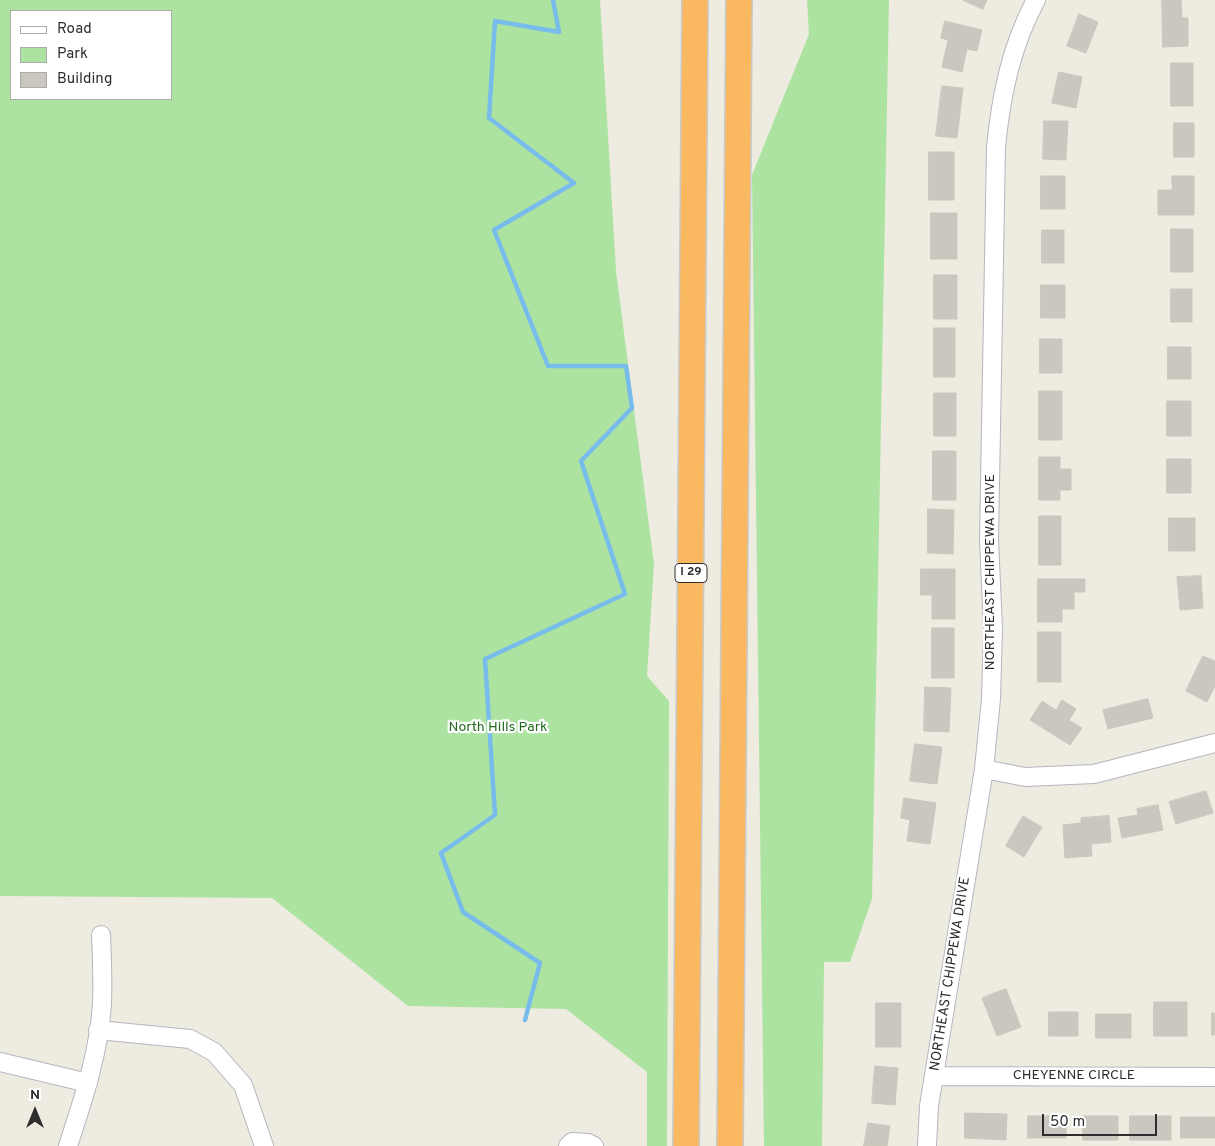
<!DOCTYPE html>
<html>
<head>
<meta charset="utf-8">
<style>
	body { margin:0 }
	#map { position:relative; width:1215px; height:1146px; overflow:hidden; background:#eeebe1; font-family:Overpass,sans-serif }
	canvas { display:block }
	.legend { position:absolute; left:10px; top:10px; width:162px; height:90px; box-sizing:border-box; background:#fff; border:1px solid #ababab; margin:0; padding:6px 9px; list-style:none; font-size:15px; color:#2e2e2e }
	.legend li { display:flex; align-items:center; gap:10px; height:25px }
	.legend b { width:25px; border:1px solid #ababab }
	.north { position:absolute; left:10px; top:1086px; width:50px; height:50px; -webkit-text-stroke:4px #fff; paint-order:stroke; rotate:0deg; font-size:14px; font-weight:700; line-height:20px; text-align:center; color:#2e2e2e }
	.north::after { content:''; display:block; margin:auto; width:18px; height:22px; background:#2e2e2e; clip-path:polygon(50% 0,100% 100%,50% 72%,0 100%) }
	.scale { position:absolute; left:1042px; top:1114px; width:115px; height:22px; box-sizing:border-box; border:2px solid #2e2e2e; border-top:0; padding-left:6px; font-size:15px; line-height:18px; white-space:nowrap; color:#2e2e2e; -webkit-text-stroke:4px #fff; paint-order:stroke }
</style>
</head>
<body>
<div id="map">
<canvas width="1215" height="1146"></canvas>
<ul class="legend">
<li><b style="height:6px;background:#fff"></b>Road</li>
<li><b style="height:14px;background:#ade3a0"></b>Park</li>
<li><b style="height:14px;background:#cac7c0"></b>Building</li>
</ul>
<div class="north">N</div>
<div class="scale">50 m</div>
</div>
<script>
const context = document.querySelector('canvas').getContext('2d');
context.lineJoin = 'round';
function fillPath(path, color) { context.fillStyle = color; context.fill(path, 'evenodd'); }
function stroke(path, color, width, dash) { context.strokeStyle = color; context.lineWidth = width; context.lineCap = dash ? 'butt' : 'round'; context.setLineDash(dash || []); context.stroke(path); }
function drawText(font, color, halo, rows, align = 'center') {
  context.font = font + ' Overpass,sans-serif'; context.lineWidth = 4.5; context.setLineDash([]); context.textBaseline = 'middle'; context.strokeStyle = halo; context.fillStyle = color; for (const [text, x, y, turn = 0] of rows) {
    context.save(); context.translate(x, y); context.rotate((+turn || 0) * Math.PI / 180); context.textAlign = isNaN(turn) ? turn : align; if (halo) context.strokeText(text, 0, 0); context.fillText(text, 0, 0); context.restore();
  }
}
fillPath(new Path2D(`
	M 0,0 L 600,0 L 616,271 L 654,564 L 647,676 L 669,701 L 667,1146 L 647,1146 L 647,1072 L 566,1009 L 408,1006 L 272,898 L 0,896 ZM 11,11 L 171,11 L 171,99 L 11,99 Z
	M 807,0 L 889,0 L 872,899 L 850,962 L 824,962 L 822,1146 L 764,1146 L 752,175 L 809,34 Z`), '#ade3a0');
stroke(new Path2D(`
	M 525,1020 L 540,963 L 463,912 L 441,853 L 495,815 L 485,659 L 625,594 L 581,461 L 632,408 L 626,366 L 548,366 L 494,230 L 574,183 L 489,118 L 495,21 L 559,32 L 553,0`), '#78bcec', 4.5);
const building = new Path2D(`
	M 963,0 L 987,0 L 983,9 Z
	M 1162,0 L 1181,0 L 1182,18 L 1188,18 L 1188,46 L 1163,47 Z
	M 1079,14 L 1098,22 L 1086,53 L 1067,46 Z
	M 945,21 L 982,30 L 977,51 L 967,49 L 962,72 L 942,67 L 948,40 L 941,38 Z
	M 1171,63 L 1193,63 L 1193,106 L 1171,106 Z
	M 1059,72 L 1082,77 L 1076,108 L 1052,103 Z
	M 942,86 L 963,88 L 957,138 L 936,136 Z
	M 1044,121 L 1068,121 L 1066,160 L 1043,159 Z
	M 1174,123 L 1194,123 L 1194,157 L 1174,157 Z
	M 929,152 L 954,152 L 954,200 L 929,200 Z
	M 1041,176 L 1065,176 L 1065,209 L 1041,209 Z
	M 1172,176 L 1194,176 L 1194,215 L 1158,215 L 1158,190 L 1172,190 Z
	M 931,213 L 957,213 L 957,259 L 931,259 Z
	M 1171,229 L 1193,229 L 1193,272 L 1171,272 Z
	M 1042,230 L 1064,230 L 1064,263 L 1042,263 Z
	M 934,275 L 957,275 L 957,319 L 934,319 Z
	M 1041,285 L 1065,285 L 1065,318 L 1041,318 Z
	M 1171,289 L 1192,289 L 1192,322 L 1171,322 Z
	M 934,328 L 955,328 L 955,377 L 934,377 Z
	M 1040,339 L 1062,339 L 1062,373 L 1040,373 Z
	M 1168,347 L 1191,347 L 1191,379 L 1168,379 Z
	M 1039,391 L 1062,391 L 1062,440 L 1039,440 Z
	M 934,393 L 956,393 L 956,436 L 934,436 Z
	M 1167,401 L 1191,401 L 1191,436 L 1167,436 Z
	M 933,451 L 956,451 L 956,500 L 933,500 Z
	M 1039,457 L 1060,457 L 1060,469 L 1071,469 L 1071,490 L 1060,490 L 1060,500 L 1039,500 Z
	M 1167,459 L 1191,459 L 1191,493 L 1167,493 Z
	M 928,509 L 954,510 L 953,554 L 928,553 Z
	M 1039,516 L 1061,516 L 1061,565 L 1039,565 Z
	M 1169,518 L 1195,518 L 1195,551 L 1169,551 Z
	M 921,569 L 955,569 L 955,619 L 932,619 L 932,595 L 921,595 Z
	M 1201,576 L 1203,608 L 1180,610 L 1177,577 Z
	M 1038,579 L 1085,579 L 1085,592 L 1074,592 L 1074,609 L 1062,609 L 1062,622 L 1038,622 Z
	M 932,628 L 954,628 L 954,678 L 932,678 Z
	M 1038,632 L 1061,632 L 1061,682 L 1038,682 Z
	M 1203,656 L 1215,661 L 1215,686 L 1207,702 L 1186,691 Z
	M 925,687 L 951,688 L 949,732 L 924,731 Z
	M 1148,699 L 1153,718 L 1108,729 L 1103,710 Z
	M 1062,700 L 1076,709 L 1069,720 L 1082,728 L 1070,745 L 1030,720 L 1042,701 L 1056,710 Z
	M 915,744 L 942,747 L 937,784 L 910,781 Z
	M 1206,791 L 1213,813 L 1176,824 L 1169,802 Z
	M 904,798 L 936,803 L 930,844 L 907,841 L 910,820 L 901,818 Z
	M 1158,805 L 1163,830 L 1122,838 L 1118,818 L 1138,815 L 1137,809 Z
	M 1023,816 L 1042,827 L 1024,857 L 1006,846 Z
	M 1109,816 L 1111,842 L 1091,844 L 1092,856 L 1065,858 L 1063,825 L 1081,823 L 1081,818 Z
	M 1006,989 L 1021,1027 L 997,1036 L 982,998 Z
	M 1154,1002 L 1187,1002 L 1187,1036 L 1154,1036 Z
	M 876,1003 L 901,1003 L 901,1047 L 876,1047 Z
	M 1049,1012 L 1078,1012 L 1078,1036 L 1049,1036 Z
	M 1212,1013 L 1215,1013 L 1215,1035 L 1212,1035 Z
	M 1096,1014 L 1131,1014 L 1131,1038 L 1096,1038 Z
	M 875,1066 L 898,1068 L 895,1105 L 872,1103 Z
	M 965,1113 L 1007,1114 L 1006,1140 L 965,1138 Z
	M 1028,1116 L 1066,1116 L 1066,1138 L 1028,1138 Z
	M 1083,1116 L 1118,1116 L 1118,1140 L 1083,1140 Z
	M 1130,1116 L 1171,1116 L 1171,1140 L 1130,1140 Z
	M 1181,1117 L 1215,1117 L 1215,1138 L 1181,1138 Z
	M 868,1123 L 890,1126 L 887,1146 L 864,1146 Z`);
fillPath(building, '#cac7c0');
stroke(building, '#cac7ba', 1);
const minor = new Path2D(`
	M 984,769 L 1025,777 L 1094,774 L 1215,743
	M 98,1030 L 190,1039 L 214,1052 L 243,1085 L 264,1146
	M 0,1062 L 88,1083
	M 934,1076 L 1215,1077
	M 68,1146 C 83,1100 99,1053 102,1004 C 103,981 102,958 101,935
	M 568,1146 L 572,1142 L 588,1143 L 594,1146
	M 927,1146 L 929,1106 L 984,769 L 991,699 L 993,629 L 989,540 L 996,147 C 1001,96 1011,46 1036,0`);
const highway = new Path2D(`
	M 686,1146 L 695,0
	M 730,1146 L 739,0`);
stroke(minor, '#b4b5c0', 20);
stroke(highway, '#c9c9c9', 28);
stroke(minor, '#fff', 18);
stroke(highway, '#fab960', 25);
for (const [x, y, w] of [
	[691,573,32]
]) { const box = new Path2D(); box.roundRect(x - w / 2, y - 9.5, w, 19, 4); context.fillStyle = '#fff'; context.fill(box); stroke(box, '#2e2e2e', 1); }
drawText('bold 12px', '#2e2e2e', null, [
	["I 29",691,573]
]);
drawText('14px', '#2e2e2e', '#fff', [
	["NORTHEAST CHIPPEWA DRIVE",991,572,-90],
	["NORTHEAST CHIPPEWA DRIVE",951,974,-81],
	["CHEYENNE CIRCLE",1074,1076]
]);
drawText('14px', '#226b1d', '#fff', [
	["North Hills Park",498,728]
]);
</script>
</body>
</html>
